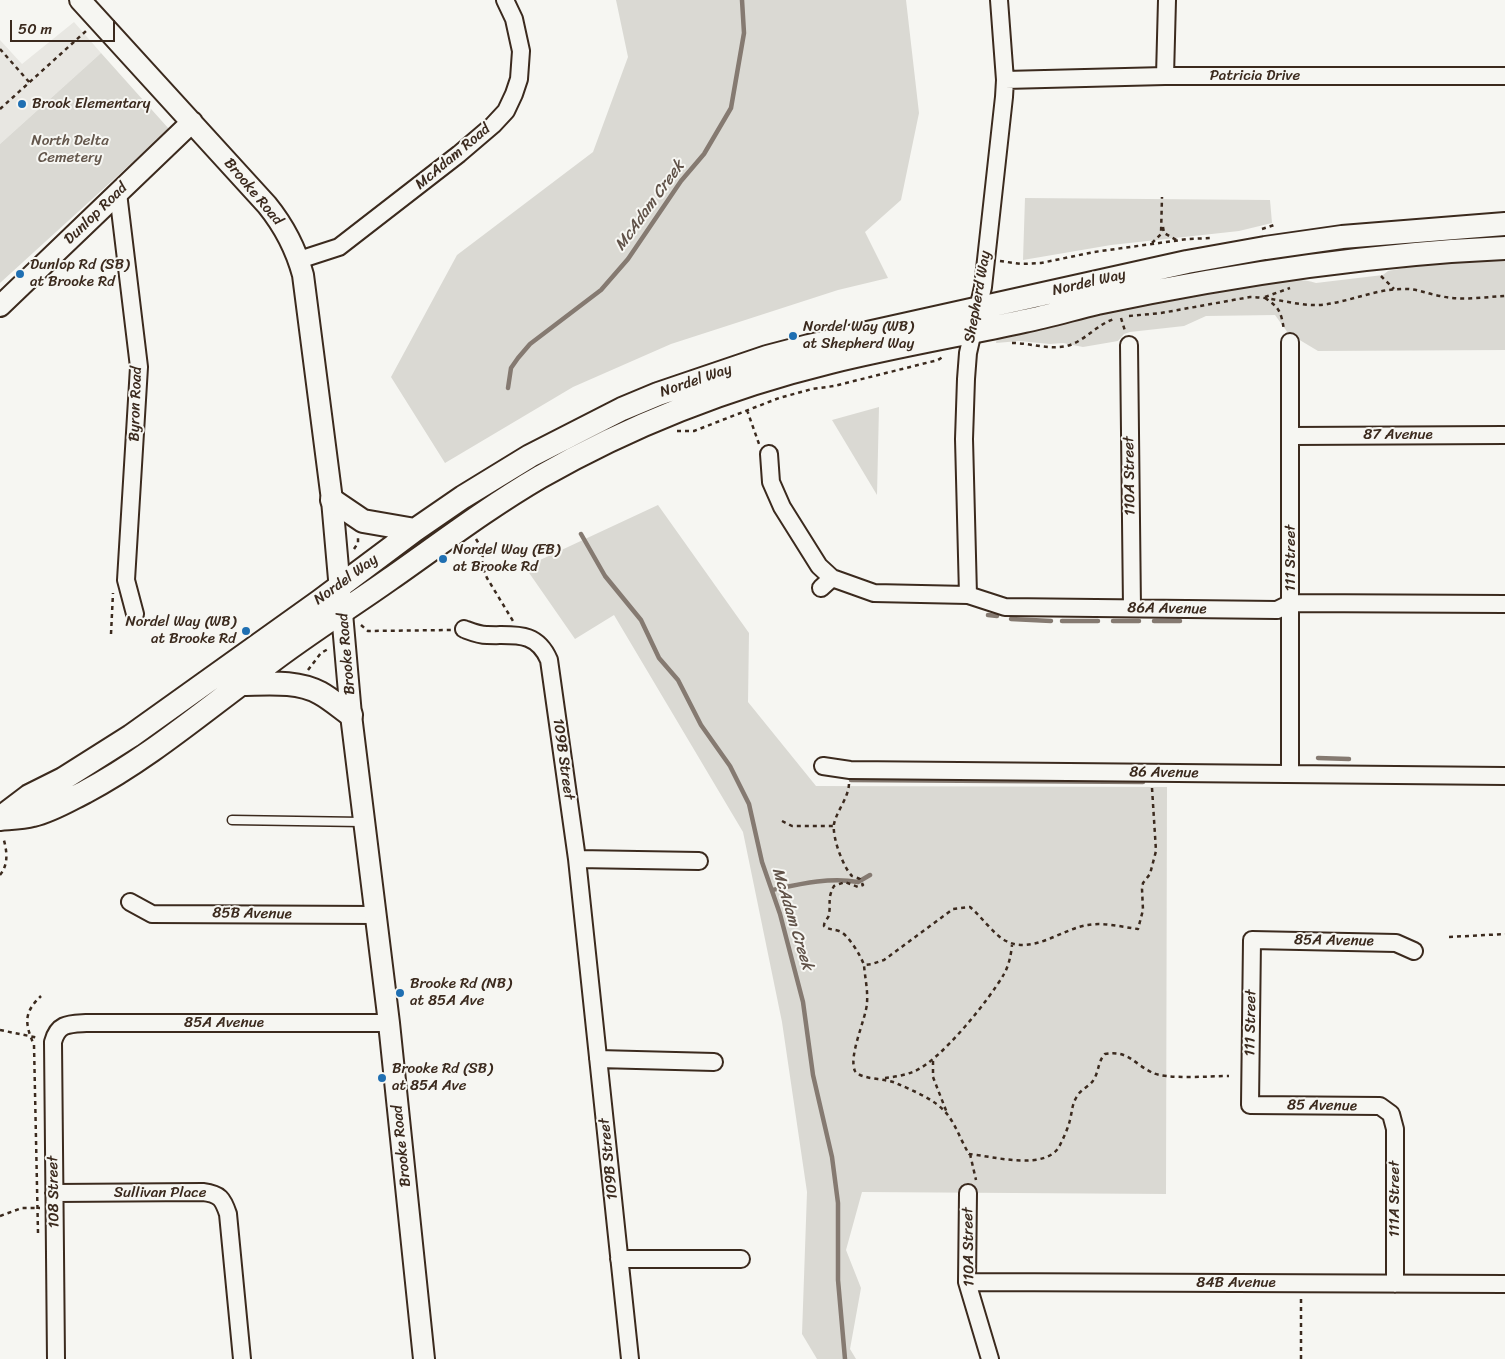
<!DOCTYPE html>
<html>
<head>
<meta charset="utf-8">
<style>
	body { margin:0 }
	#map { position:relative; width:1505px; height:1359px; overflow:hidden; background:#f6f6f2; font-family:Sriracha,sans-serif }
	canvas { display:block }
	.scale { position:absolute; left:10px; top:20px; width:105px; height:22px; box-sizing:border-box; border:2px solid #3b2a1e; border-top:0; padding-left:6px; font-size:15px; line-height:18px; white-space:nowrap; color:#3b2a1e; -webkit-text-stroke:4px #f6f6f2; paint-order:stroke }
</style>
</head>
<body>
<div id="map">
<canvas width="1505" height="1359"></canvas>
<div class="scale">50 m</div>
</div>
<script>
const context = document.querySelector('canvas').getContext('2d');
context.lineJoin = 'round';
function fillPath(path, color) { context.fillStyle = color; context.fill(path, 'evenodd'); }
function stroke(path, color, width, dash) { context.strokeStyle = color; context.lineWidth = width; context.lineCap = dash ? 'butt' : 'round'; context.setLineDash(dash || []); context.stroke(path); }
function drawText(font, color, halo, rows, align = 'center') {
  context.font = font + ' Sriracha,sans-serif'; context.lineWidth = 4; context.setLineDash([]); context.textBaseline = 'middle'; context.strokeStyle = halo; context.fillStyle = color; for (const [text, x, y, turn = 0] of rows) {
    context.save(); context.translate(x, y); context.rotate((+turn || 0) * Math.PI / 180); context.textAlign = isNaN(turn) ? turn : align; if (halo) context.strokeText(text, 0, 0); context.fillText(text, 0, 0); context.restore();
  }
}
fillPath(new Path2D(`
	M 74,22 L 101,53 L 0,144 L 0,40 L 22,64 Z`), '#e8e7e2');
fillPath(new Path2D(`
	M 616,0 L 906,0 L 919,113 L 901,200 L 865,232 L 888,278 L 838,290 L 671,344 L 573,387 L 445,463 L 391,377 L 457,255 L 593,152 L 628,57 Z
	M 101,53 L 169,129 L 0,283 L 0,144 Z
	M 1025,198 L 1270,200 L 1272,223 L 1239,231 L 1111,245 L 1023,260 Z
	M 1505,258 L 1505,350 L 1318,351 L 1288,333 L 1275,315 L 1206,316 L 1184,326 L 1130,332 L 1124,334 L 1118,341 L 1083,347 L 1063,343 L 1050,344 L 1019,341 L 996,343 L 997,338 C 1074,320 1151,301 1229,288 C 1254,284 1293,275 1316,283 L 1383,275 L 1388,271 L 1438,262 Z
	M 879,407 L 877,495 L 832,420 Z
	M 658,505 L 749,633 L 748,702 L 816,786 L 1167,787 L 1166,1194 L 862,1192 L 846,1250 L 861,1288 L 850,1349 L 856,1359 L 817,1359 L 802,1334 L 807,1192 L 782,1022 L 743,832 L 614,615 L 575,639 L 525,567 Z`), '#dad9d3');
stroke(new Path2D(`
	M 508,388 L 511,368 L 518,358 L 530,344 L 601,290 L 628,259 L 681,181 L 704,154 L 731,108 L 744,33 L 742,0
	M 581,534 L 605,576 L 641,620 L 659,658 L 678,680 L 701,725 L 730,766 L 749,804 L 762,862 L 780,914 L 803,1002 L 813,1075 L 832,1157 L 838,1203 L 838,1280 L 845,1359
	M 988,615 L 997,616
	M 1011,619 L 1051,621
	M 1062,621 L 1098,621
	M 1113,621 L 1139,621
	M 1154,621 L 1180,621
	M 1318,758 L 1349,759
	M 851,780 L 1143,782
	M 772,890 C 800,884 829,877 858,882 L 870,875`), '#857a71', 4.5);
const service = new Path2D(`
	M 232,820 L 362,822`);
const minor = new Path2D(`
	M 1165,76 L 1167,0
	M 1005,80 L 1165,76 L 1505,76
	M 118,193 L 139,367 L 126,580 L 135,614
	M 299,260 L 339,247 L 459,154 L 493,125 L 506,111 L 514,94 L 519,79 L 521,51 L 514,19 L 505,0
	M 1290,342 L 1290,774
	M 1129,345 L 1132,608
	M 1291,436 L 1505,435
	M 769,454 L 771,482 L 782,507 L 819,566 L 832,578 L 874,593 L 968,595 L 1005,607 L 1277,610 L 1291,603 L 1505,604
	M 821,588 L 832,578
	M 968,595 L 964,439 L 966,379 L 968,353 L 983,287 L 1004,97 L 1005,80 L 999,0
	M 464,629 C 472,632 479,635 487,635 C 514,636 536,630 549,660 L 577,859 L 630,1359
	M 823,766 L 850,770 L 1505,776
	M 577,859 L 699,861
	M 130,902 L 152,914 L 376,915
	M 598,1059 L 714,1062
	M 54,1193 L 203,1192 C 220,1194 223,1199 228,1214 L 242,1359
	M 968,1193 L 967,1282 L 990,1359
	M 619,1259 L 741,1259
	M 967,1282 L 1505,1284
	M 1395,1284 L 1395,1129 L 1391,1114 L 1380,1106 L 1250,1105 L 1252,940 L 1396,943 L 1414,951
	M 56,1359 L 53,1042 C 58,1023 69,1024 86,1023 L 389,1023`);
const tertiary = new Path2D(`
	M 80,0 L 267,205 C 284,226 296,249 303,275 L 332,500 L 351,715 L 389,1023 L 424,1359
	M 0,306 L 192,122`);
const secondary = new Path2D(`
	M 332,500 L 363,521 L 415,530
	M 240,684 C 265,684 296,680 320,693 C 331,699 341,708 351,715
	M 0,818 L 29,796 L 63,779 L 131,736 L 320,601 L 415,530 L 463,497 L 530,456 L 622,409 L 658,394 L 767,357 L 809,346 L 1187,262 L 1265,248 L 1342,237 L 1505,224
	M 0,819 C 11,818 22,818 33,815 C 51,811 69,800 85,792 C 151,757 208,707 268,664 C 307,634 349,608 390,579 C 440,544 487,508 540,477 C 631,425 728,387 830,362 C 895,346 960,335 1024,321 C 1049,316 1072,309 1097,303 C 1231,275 1367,254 1505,248`);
stroke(service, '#3b2a1e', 11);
stroke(minor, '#3b2a1e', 20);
stroke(tertiary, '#3b2a1e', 24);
stroke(secondary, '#3b2a1e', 26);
stroke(new Path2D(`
	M 0,49 L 30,83
	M 0,109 L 86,31
	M 1163,227 L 1164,233 L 1178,241
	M 1262,229 L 1274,225
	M 1152,243 L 1161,234 L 1162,197
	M 1000,261 L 1021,264 L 1041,263 L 1094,252 L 1188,239 L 1212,238
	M 1381,276 L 1394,289
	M 1265,297 L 1290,288
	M 1265,298 C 1280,308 1281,312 1284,330
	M 1129,316 L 1161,313 L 1250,297 C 1273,297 1296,306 1319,305 C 1348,303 1376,288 1406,289 C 1418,289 1428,294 1440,296 C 1461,301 1484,297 1505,296
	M 1121,318 L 1125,331
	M 1012,343 C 1030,343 1049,350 1067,346 C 1085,341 1096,325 1114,319
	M 747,410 L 759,444
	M 677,431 L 694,431 L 779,398 L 812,389 L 834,386 L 938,360 L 944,356
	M 476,539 L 483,551 L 482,566 L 487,578 L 513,621
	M 354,549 L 358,543 L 358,538
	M 361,625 L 368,631 L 451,630
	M 111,634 L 113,593
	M 308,670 L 321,653 L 328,649
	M 849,784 C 848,799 837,810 834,824 C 832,837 843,867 852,876 C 854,877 858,878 860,879 L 863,885 L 858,887 L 845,882 L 834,886 C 827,899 831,902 829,915 C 828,919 824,921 824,926 C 829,930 833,929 839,931 C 848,934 861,956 864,965
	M 1152,788 L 1156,851 L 1150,874 L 1143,883 L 1142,889 L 1143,910 L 1138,929 C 1122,927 1104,922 1088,925 C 1063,928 1033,955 1006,941 C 994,935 981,916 970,907 L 953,909 L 884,960 L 872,964 L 864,965 C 865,978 868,990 867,1003 C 866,1019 848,1056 855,1071 C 860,1080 888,1078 898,1084 C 914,1091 936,1100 947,1114 C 956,1125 961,1141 969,1154 C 992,1156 1047,1172 1060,1145 C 1064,1137 1068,1128 1070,1120 C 1072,1112 1072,1105 1076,1098 C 1080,1089 1090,1087 1094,1079 C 1099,1071 1098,1061 1105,1054 C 1128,1050 1133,1063 1151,1072 C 1165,1080 1211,1076 1229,1076
	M 782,821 L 792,826 L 834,826
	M 0,875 C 9,864 7,850 3,837
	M 1449,937 L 1505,934
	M 0,1030 L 39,1038
	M 933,1061 L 933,1077 L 947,1113
	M 885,1078 C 895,1077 906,1075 915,1071 C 942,1059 989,1000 1004,974 C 1009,965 1011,955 1012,945
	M 970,1154 L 976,1180
	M 0,1216 L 22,1208 L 40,1208
	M 38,1233 L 34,1045 C 25,1024 23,1013 41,996
	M 1301,1359 L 1301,1298`), '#3b2a1e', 2.5, [4, 4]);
stroke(service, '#f6f6f2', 8);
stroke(minor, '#f6f6f2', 16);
stroke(tertiary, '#f6f6f2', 20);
stroke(secondary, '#f6f6f2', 22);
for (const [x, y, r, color] of [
	[22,104,5,"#1f6fb2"],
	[20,274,5,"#1f6fb2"],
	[793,336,5,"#1f6fb2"],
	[443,559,5,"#1f6fb2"],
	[246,631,5,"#1f6fb2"],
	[400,993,5,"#1f6fb2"],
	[382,1078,5,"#1f6fb2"]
]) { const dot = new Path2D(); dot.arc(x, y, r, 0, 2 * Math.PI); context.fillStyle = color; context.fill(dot); stroke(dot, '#f6f6f2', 2); }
drawText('15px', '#3b2a1e', '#f6f6f2', [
	["Patricia Drive",1255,76],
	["McAdam Road",453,157,-40],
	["Brooke Road",253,192,50],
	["Dunlop Road",96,214,-44],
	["Nordel Way",1089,283,-13],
	["Shepherd Way",978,297,-80],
	["Nordel Way",696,381,-19],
	["Byron Road",136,404,-88],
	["87 Avenue",1398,435],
	["110A Street",1130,476,-91],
	["111 Street",1291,558,-90],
	["Nordel Way",346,580,-36],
	["86A Avenue",1167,609,1],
	["Brooke Road",347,654,-95],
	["109B Street",563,759,82],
	["86 Avenue",1164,773,1],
	["85B Avenue",252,914,1],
	["85A Avenue",1334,941,1],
	["85A Avenue",224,1023],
	["111 Street",1251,1023,-89],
	["85 Avenue",1322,1106,1],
	["Brooke Road",402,1146,-96],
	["109B Street",609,1159,-96],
	["108 Street",54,1192,-91],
	["Sullivan Place",160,1193],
	["111A Street",1395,1199,-90],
	["110A Street",969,1247,-91],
	["84B Avenue",1236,1283]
]);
drawText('15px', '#3b2a1e', '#f6f6f2', [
	["Brook Elementary",32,104],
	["Dunlop Rd (SB)",30,265],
	["at Brooke Rd",30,282],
	["Nordel Way (WB)",803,327],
	["at Shepherd Way",803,344],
	["Nordel Way (EB)",453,550],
	["at Brooke Rd",453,567],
	["Nordel Way (WB)",236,622,"right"],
	["at Brooke Rd",236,639,"right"],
	["Brooke Rd (NB)",410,984],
	["at 85A Ave",410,1001],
	["Brooke Rd (SB)",392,1069],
	["at 85A Ave",392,1086]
], 'left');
drawText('15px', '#63564b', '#f6f6f2', [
	["North Delta",70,141],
	["Cemetery",70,158]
]);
drawText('italic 16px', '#605248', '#f6f6f2', [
	["McAdam Creek",650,206,-54],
	["McAdam Creek",792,919,73]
]);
</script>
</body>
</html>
